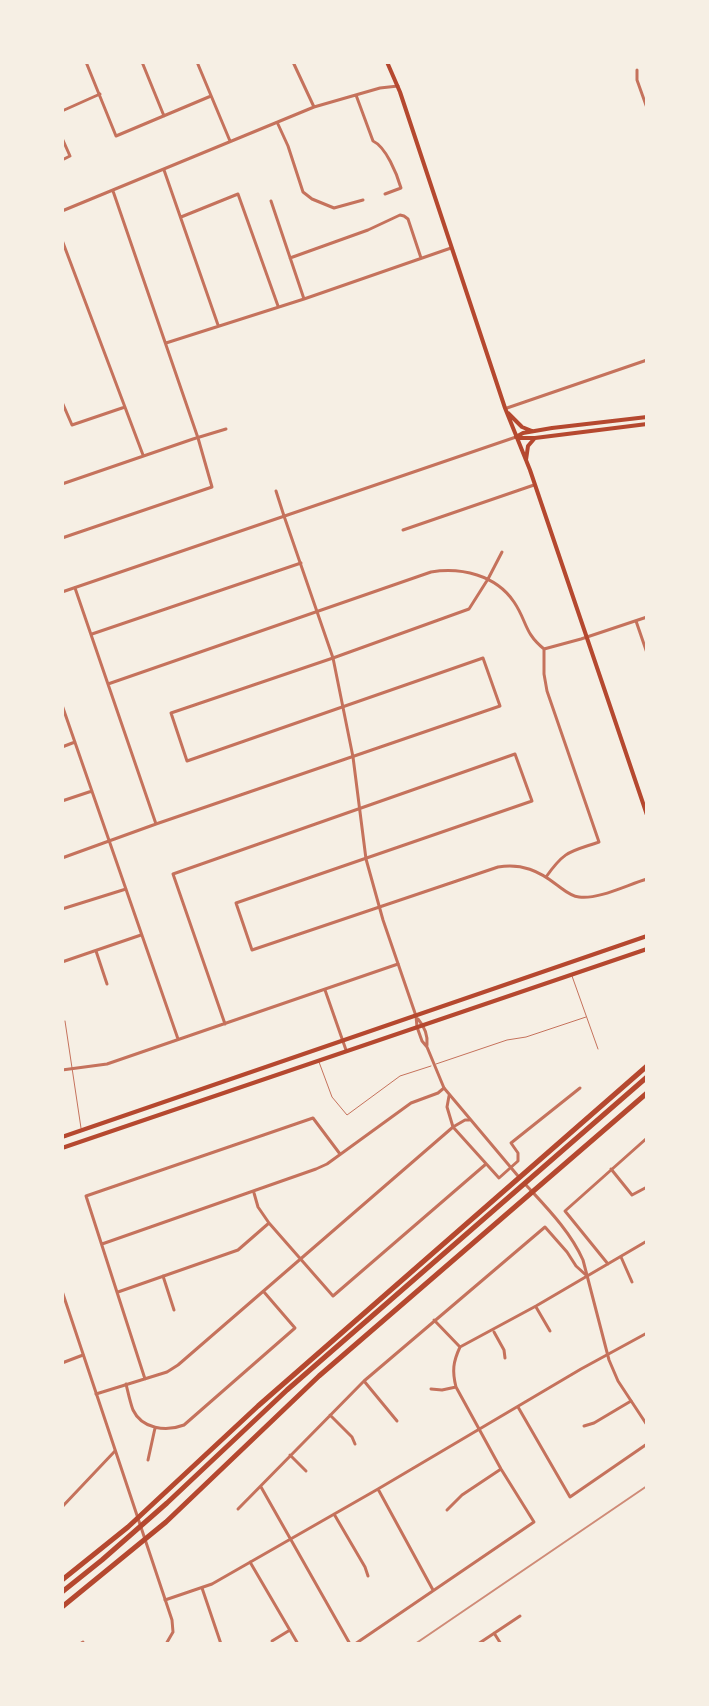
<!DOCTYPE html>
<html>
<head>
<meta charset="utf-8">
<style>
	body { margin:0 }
	#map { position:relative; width:709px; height:1706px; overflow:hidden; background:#f6efe4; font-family:"Varela Round",sans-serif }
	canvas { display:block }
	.frame { position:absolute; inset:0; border:64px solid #f6efe4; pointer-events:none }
</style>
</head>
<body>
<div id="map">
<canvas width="709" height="1706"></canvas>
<div class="frame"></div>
</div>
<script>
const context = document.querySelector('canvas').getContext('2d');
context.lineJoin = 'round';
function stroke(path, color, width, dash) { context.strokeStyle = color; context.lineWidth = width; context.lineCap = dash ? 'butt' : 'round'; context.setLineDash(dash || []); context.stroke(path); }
stroke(new Path2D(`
	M 572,976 L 598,1049
	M 65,1021 L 81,1128
	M 319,1062 L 332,1097 L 347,1115 L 400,1076 L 431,1066
	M 436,1064 L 507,1040 L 526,1037 L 586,1017`), '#c5725c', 1);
stroke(new Path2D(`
	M 86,62 L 116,136 L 211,96
	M 142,62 L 164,116
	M 197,62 L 230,141
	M 293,62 L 314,107
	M 637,70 L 637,80 L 647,108
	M 356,95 L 373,141 C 386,147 397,174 401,188 L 385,194
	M 62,111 L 100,94
	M 277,122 L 288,146 L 303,192 L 312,199 L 334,208 L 363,200
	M 62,138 L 70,156 L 62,160
	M 164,170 L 218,325
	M 271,201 L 304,299
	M 62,211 L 314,107 L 380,88 L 398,86
	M 181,217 L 238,194 L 278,306
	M 62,240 L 143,455
	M 290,258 L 368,230 L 400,215 L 404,216 L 408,219 L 421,258
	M 166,343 L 304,299 L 451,248
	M 62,402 L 72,425 L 125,407
	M 507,408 L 647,360
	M 62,484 L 193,439 L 226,429
	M 276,491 L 284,516
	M 403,530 L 534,485
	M 62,538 L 212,487 L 198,438 L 113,191
	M 75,588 L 156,824
	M 636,621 L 647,653
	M 92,634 L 301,563
	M 544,649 L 544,674 L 547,691 L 599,842 C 570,852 565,850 546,877
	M 544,649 L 581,639 L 647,617
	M 108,684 L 431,572 C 461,567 496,575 514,602 C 527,621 524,633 544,649
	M 62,705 L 178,1039
	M 62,747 L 75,742
	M 62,801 L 92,791
	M 62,858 L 156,824 L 500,706 L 483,658 L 187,761 L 171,713 L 333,658 L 469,609 L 488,579 L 502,552
	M 62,909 L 126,889
	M 96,951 L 107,984
	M 62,962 L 141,935
	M 325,990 L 346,1050
	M 225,1024 L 173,874 L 515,754 L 532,801 L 236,903 L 252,950 L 498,867 C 522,863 539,871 557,885 C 564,890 570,896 579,897 C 598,900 629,884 647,879
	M 62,1070 L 107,1064 L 398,964
	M 449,1096 L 447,1107 L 453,1127 L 499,1178 L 518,1161 L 518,1153 L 511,1143 L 580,1088
	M 611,1169 L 632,1195 L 647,1187
	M 254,1193 L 258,1207 L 269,1223 L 333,1296 L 486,1164
	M 102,1244 L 316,1169 L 327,1164 L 411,1103 L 438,1093 L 444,1088
	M 621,1257 L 632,1282
	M 608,1264 L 565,1211 L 647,1138
	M 163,1276 L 174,1310
	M 118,1292 L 238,1250 L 269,1223
	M 536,1307 L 550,1331
	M 494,1332 L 504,1350 L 505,1358
	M 460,1347 L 536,1306 L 647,1241
	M 62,1363 L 83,1355
	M 145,1379 L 86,1196 L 313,1118 L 340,1154
	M 364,1381 L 397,1421
	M 126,1384 C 128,1392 130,1402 133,1410 C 142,1429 166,1432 184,1425 L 295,1328 L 264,1292
	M 431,1389 L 442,1390 L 456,1387
	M 96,1394 L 167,1372 L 178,1365 L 453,1127 L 465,1120 L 469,1120
	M 518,1407 L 570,1497 L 647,1444
	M 330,1415 L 352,1437 L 355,1444
	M 584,1426 L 594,1423 L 631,1401
	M 290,1455 L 306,1471
	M 148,1460 L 155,1428
	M 261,1487 L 350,1644
	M 378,1489 L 433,1590
	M 62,1507 L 115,1451
	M 238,1509 L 364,1381 L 545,1227 L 567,1252 L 576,1266 L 587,1276
	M 447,1510 L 462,1495 L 501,1469
	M 334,1514 L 365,1567 L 368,1576
	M 250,1562 L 298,1644
	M 202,1588 L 221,1644
	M 165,1600 L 212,1584 L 378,1489 L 581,1369 L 647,1333
	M 494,1633 L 501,1644
	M 272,1641 L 290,1630
	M 80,1644 L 83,1642
	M 355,1644 L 534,1522 L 501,1469 L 456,1387 C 452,1371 453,1362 460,1347 L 434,1320
	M 478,1644 L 520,1616`), '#c5725c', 3);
stroke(new Path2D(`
	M 284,516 L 333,658 L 353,757 L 366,859 L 383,920 L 416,1016 L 417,1027 L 422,1041 L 427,1047 L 444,1088 L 518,1176
	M 62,592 L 516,437
	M 418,1019 C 424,1026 428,1035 427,1045
	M 526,1185 C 547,1208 570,1231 583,1260 L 609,1360 L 618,1381 L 647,1425
	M 62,1291 L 172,1620 L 173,1632 L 166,1644`), '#c5725c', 3);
stroke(new Path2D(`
	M 387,62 L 400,92 L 505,408 L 530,470 L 647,815
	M 508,413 L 522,427 L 532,431
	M 516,437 L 523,433 L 552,428 L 647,417
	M 518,438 L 535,438 L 647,424
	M 526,460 L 528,446 L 534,439`), '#b5482f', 4);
stroke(new Path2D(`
	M 62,1137 L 647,936
	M 62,1148 L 647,949`), '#b5482f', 4);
stroke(new Path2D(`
	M 62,1580 L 128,1527 L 258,1406 L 647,1066
	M 62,1592 L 102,1560 L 167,1503 L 287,1390 L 647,1077
	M 62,1607 L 166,1522 L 319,1376 L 647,1093`), '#b5482f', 5);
stroke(new Path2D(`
	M 415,1644 L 647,1486`), '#cf8b77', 2);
</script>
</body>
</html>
